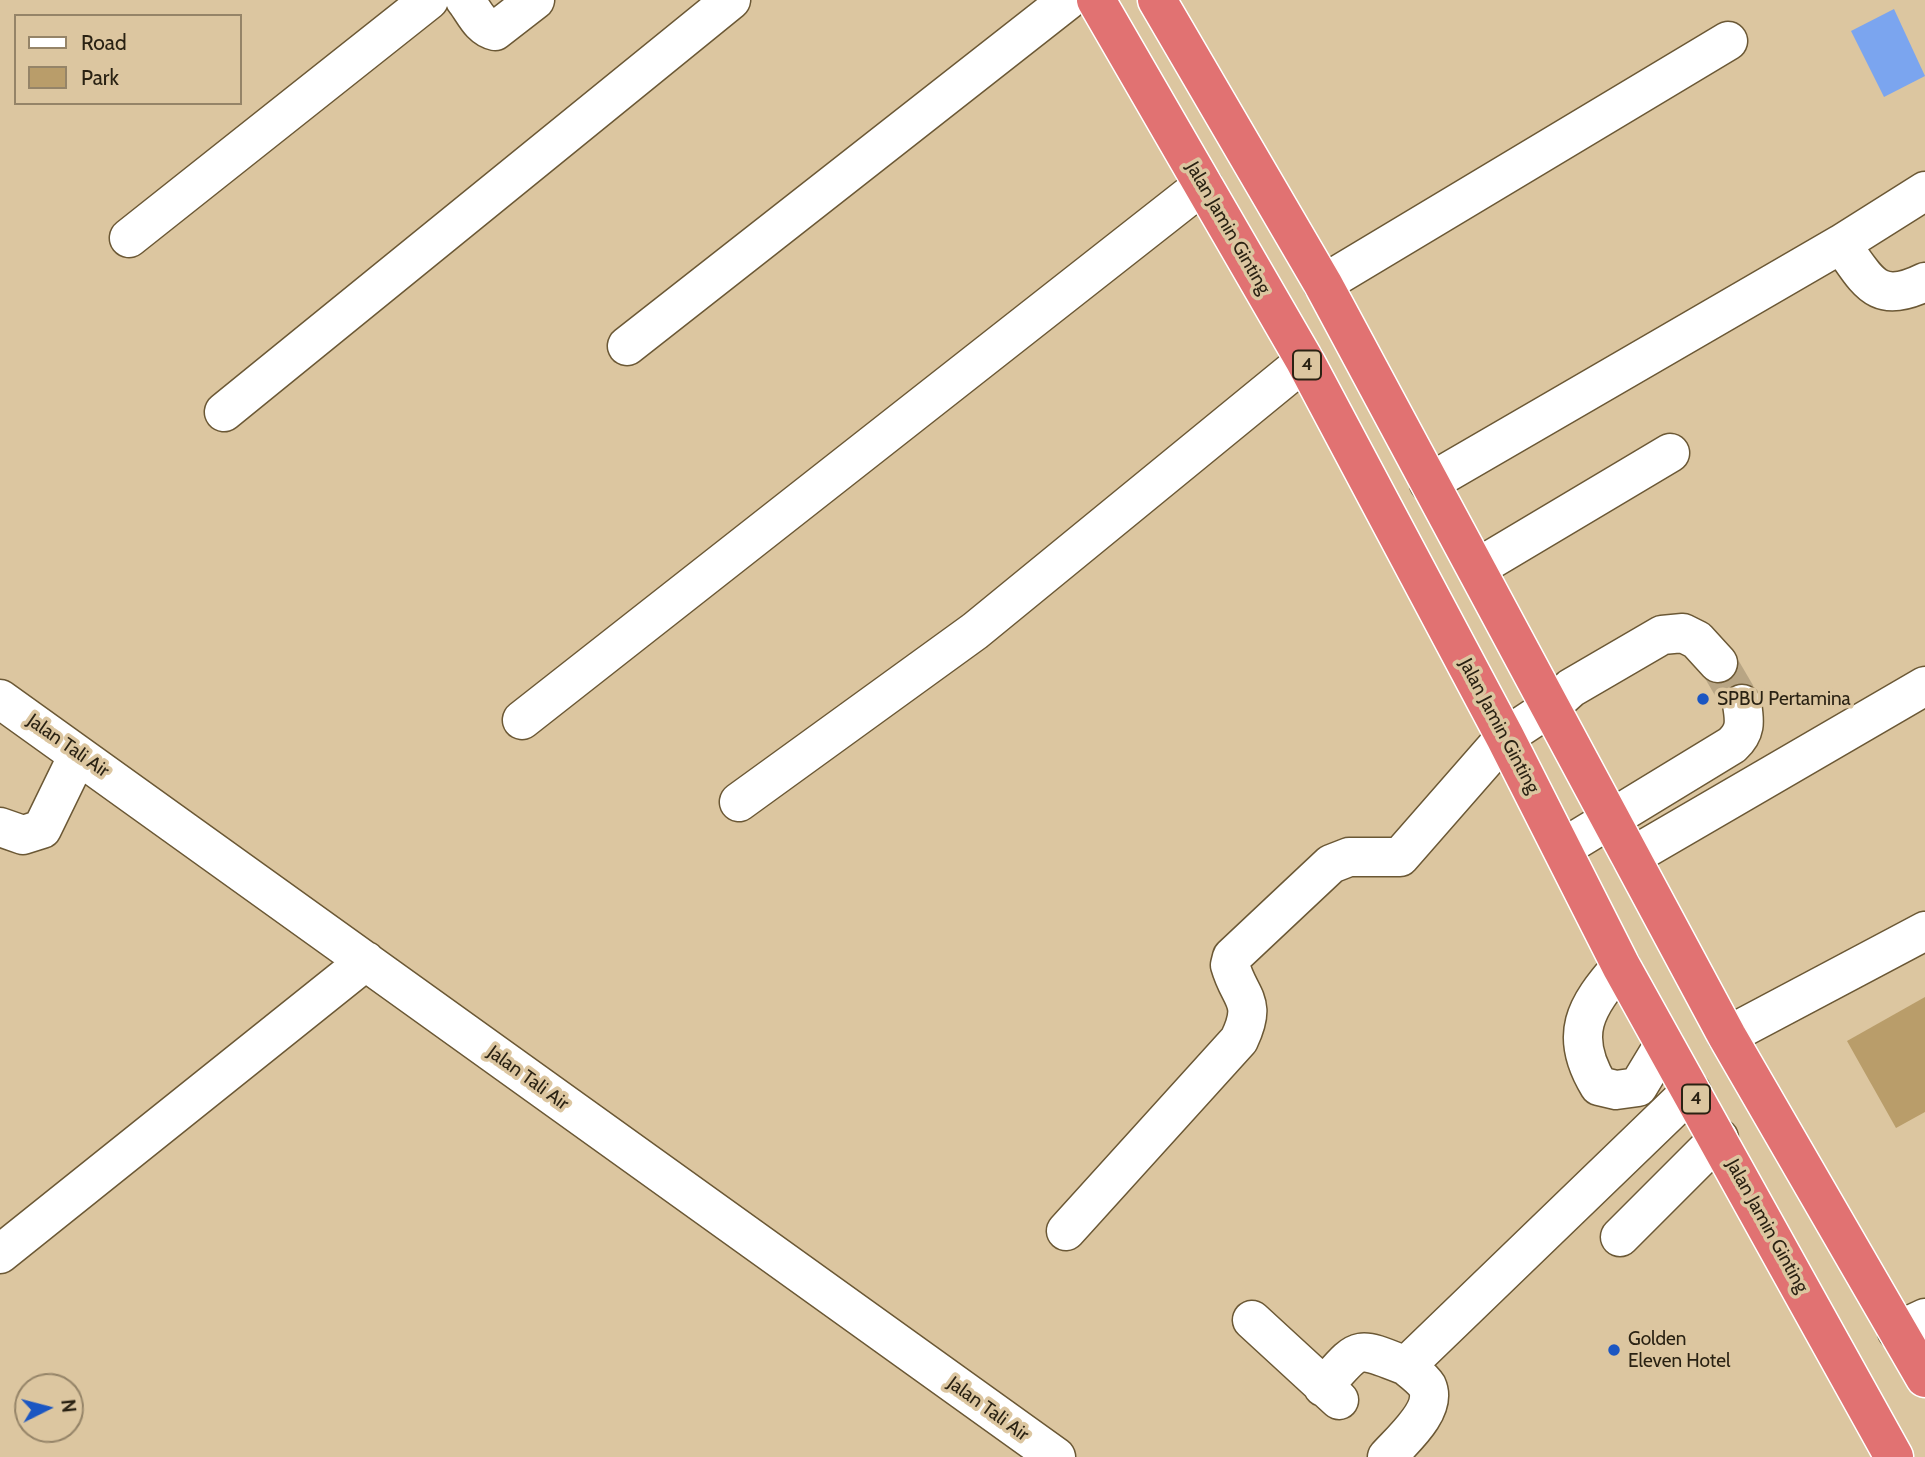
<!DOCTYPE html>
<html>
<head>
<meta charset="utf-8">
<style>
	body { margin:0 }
	#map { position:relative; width:1925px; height:1457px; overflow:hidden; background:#dcc6a0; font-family:Cabin,sans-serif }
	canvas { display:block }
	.legend { position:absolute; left:14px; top:14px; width:228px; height:91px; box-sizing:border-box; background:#dcc6a0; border:2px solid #958468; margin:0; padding:9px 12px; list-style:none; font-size:21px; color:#2a2213 }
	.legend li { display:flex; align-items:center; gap:14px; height:35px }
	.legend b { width:35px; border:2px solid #958468 }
	.north { position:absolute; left:14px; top:1373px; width:70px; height:70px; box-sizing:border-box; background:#dcc6a0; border:2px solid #958468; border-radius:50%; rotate:84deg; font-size:19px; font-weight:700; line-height:28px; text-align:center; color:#2a2213 }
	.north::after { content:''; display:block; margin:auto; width:24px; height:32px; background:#1b56c2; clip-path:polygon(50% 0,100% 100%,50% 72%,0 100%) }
</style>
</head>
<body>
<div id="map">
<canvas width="1925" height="1457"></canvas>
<ul class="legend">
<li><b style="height:9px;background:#fff"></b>Road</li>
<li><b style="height:19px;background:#b99d6a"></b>Park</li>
</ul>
<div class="north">N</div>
</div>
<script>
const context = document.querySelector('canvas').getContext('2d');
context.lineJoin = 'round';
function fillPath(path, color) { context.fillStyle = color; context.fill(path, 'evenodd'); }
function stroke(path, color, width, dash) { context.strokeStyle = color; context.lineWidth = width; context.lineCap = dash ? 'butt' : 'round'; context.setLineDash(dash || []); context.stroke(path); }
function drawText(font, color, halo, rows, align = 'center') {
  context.font = font + ' Cabin,sans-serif'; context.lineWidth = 7; context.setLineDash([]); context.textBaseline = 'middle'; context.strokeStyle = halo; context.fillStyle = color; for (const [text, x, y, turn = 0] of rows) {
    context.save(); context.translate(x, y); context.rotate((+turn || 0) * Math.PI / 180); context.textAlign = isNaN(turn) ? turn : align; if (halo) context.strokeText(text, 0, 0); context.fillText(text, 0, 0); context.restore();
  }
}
fillPath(new Path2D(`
	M 1925,997 L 1925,1112 L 1896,1128 L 1847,1041 Z`), '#b99d6a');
fillPath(new Path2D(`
	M 1894,9 L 1925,76 L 1884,97 L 1851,31 Z`), '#7ba5ef');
stroke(new Path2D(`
	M 1718,663 L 1742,704`), '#b8a584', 38, [38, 19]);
const minor = new Path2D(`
	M 465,0 C 474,11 480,28 495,31 L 535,0
	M 129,238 L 429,0
	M 1841,244 C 1868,281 1876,306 1925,282
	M 1323,284 L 1728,41
	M 627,346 L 1068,0
	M 224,412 L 731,0
	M 1429,483 L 1841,244 L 1925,191
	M 1477,568 L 1670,453
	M 0,699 L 1056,1457
	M 522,720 L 1203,185
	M 739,802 L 975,631 L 1305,361
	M 0,827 L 23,835 L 42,829 L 78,755
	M 1563,848 L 1732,745 C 1746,732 1745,722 1742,704
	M 1631,857 L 1925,686
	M 1621,966 C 1585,1007 1568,1035 1599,1086 L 1616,1090 L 1638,1087 L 1664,1044
	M 1727,1036 L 1925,931
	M 1066,1231 L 1239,1040 C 1258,1000 1240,1000 1230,965 L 1232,957 L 1331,864 L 1349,857 L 1400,857 L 1505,737 L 1549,708 L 1571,688 L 1662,635 L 1683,633 L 1697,640 L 1718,663
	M 1620,1237 L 1719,1138
	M 0,1254 L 366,961
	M 1252,1320 L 1339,1400
	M 1897,1331 L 1925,1318
	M 1323,1387 C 1360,1346 1354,1345 1406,1366
	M 1387,1457 C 1401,1441 1438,1410 1427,1386 C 1423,1379 1412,1371 1406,1366 L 1691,1091`);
const highway = new Path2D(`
	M 1096,0 L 1305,361 L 1505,737 L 1621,966 L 1894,1457
	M 1157,0 L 1323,284 L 1727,1036 L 1925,1378`);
stroke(minor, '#6b5835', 41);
stroke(highway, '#fff', 41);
stroke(minor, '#fff', 38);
stroke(highway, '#e17272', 38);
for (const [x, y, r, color] of [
	[1703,699,7,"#1b56c2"],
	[1614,1350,7,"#1b56c2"]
]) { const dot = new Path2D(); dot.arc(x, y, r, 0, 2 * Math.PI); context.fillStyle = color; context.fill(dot); stroke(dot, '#dcc6a0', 2.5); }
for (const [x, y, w] of [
	[1307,365,28],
	[1696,1099,28]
]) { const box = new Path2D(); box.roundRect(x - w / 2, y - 14.5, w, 29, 5); context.fillStyle = '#dcc6a0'; context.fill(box); stroke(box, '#2a2213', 2); }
drawText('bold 18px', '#2a2213', null, [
	["4",1307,365],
	["4",1696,1099]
]);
drawText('19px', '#2a2213', '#dcc6a0', [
	["Jalan Jamin Ginting",1228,228,60],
	["Jalan Jamin Ginting",1499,726,62],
	["Jalan Tali Air",68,746,35],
	["Jalan Tali Air",528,1078,36],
	["Jalan Jamin Ginting",1767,1226,61],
	["Jalan Tali Air",988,1409,36]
]);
drawText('19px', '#2a2213', '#dcc6a0', [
	["SPBU Pertamina",1717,699],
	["Golden",1628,1339],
	["Eleven Hotel",1628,1361]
], 'left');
</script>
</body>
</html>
